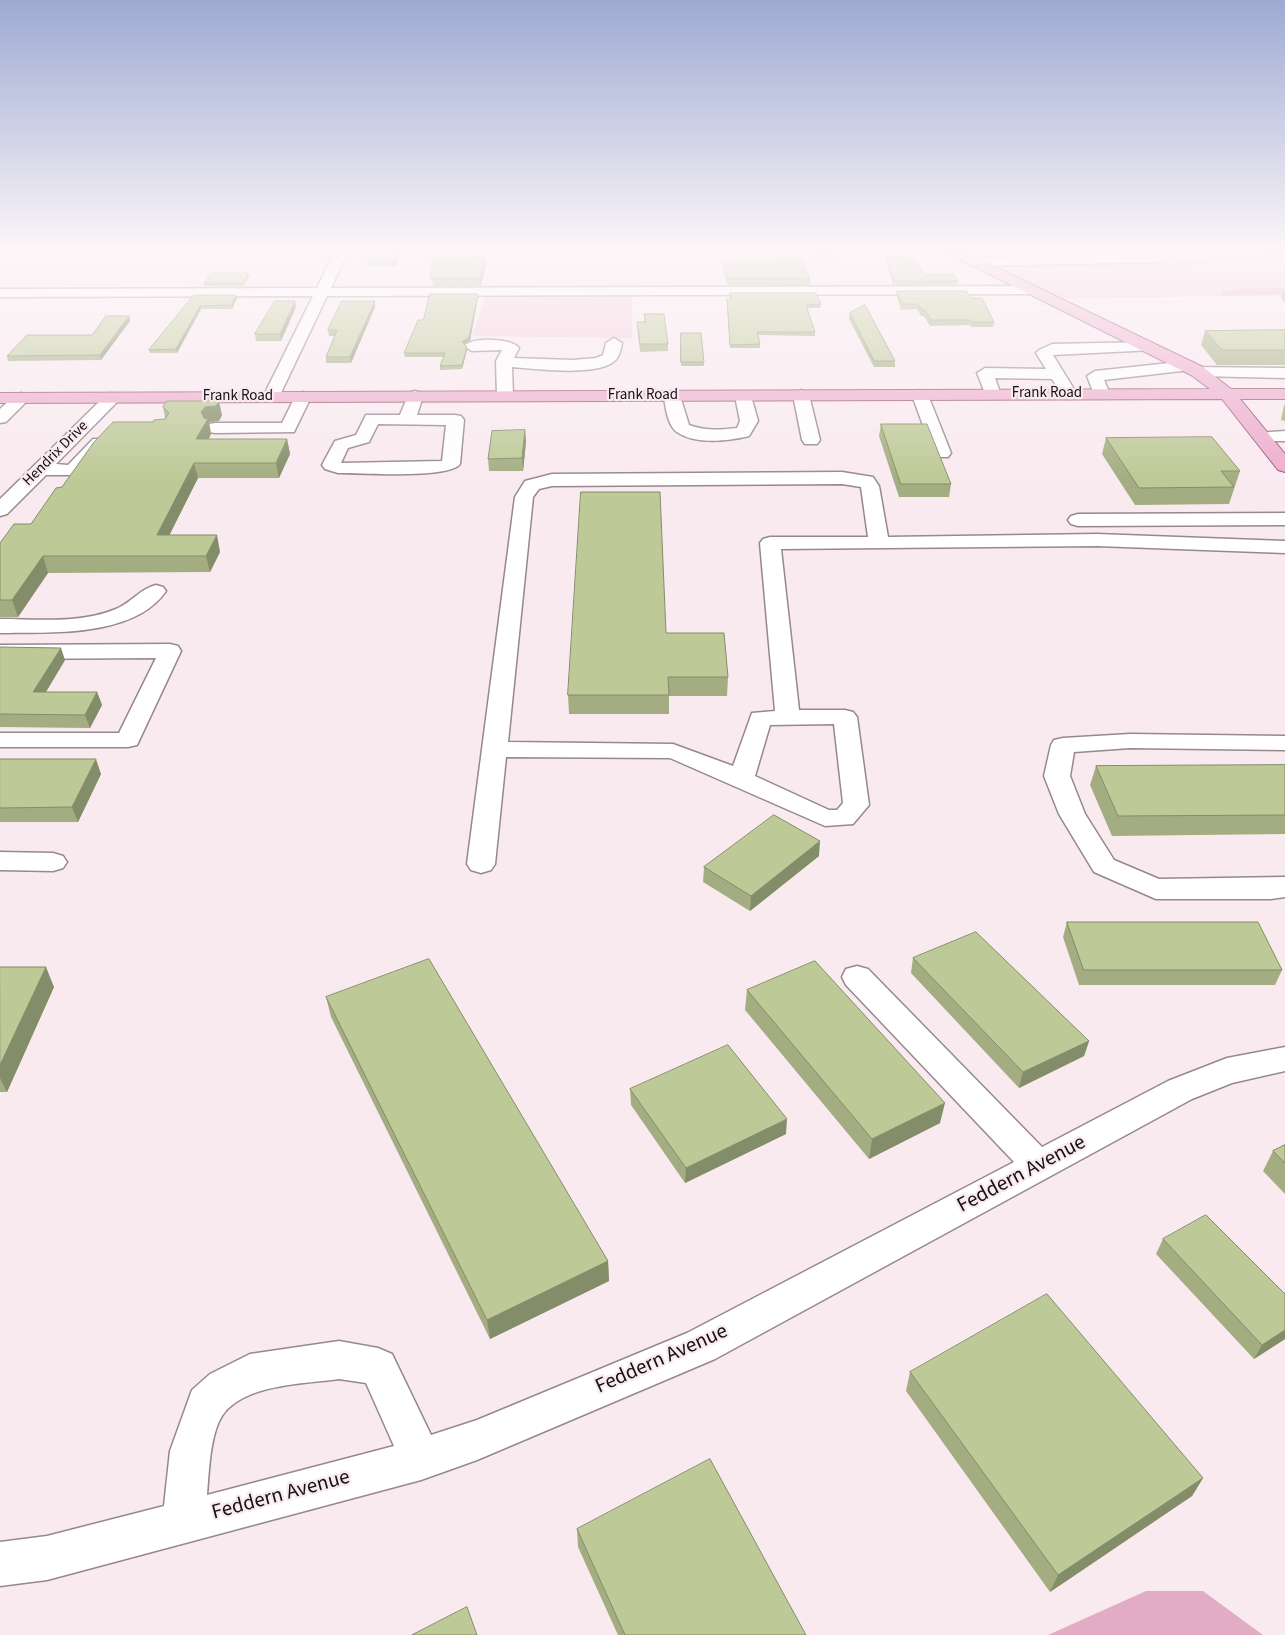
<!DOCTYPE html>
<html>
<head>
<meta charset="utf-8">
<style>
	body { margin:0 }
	canvas { display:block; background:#f9eaf0 }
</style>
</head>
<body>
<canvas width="1285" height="1635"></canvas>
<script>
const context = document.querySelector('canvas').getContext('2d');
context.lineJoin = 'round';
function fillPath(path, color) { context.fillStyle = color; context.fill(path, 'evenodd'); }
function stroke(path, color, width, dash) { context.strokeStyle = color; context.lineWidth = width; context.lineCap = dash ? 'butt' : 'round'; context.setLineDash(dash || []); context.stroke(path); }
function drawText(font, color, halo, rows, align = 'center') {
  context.font = font + ' "Source Sans 3",sans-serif'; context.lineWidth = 4.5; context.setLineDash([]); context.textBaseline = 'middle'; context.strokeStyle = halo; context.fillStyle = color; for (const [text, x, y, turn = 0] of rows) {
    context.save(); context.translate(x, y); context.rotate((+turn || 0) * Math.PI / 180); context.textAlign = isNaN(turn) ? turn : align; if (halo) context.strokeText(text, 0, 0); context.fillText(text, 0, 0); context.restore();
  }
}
fillPath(new Path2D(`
	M 1257,260 L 1285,265 L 1285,288 L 1246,288 L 1224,291 L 1222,296 L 1059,299 L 990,266 L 1005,266 L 1012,268 L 1188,266 Z
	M 632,293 L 632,338 L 472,336 L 486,294 Z`), '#f3cddd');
fillPath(new Path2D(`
	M 1263,253 L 1285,253 L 1285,265 L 1257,260 L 1162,267 L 1012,268 L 1005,266 L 1131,264 Z
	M 1246,288 L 1285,288 L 1285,295 L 1222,296 L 1223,291 Z
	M 1146,1591 L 1203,1591 L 1263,1635 L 1048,1635 Z`), '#e2adc4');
const minor = new Path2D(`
	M 334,253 L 347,253 L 331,288 L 1030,286 L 1037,290 L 1030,294 L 327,296 L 279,397 L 277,400 L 265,400 L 263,397 L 313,296 L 0,297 L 0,289 L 317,288 Z
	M 1183,253 L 1158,262 L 972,266 L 965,262 L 972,258 Z
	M 614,338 L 622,343 C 621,350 619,359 612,363 C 591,376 536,369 512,367 L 513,396 L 511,399 L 499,399 L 497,396 L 496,361 L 502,350 L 472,351 L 464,346 C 471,337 512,338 519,348 L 514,358 L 573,360 L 596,358 L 603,355 L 606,343 Z
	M 1149,342 L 1157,347 L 1154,350 L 1053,355 L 1077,394 L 1069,399 L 1063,397 L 1052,379 L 995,378 L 1001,395 L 999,398 L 987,398 L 977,373 L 985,368 L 1046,369 L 1036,353 L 1039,350 L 1052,344 Z
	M 1188,361 L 1194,363 L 1195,367 L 1285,368 L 1285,378 L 1197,376 L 1191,374 L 1190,370 L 1104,380 L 1110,394 L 1102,399 L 1094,394 L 1087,376 L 1095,371 Z
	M 801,390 L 809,395 L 820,440 L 817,444 L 805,444 L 802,440 L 793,395 Z
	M 920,390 L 928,395 L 951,453 L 948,457 L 936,457 L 933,453 L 912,395 Z
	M 415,391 L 421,393 L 423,396 L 417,415 L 455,415 L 461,416 L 464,420 L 460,464 C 450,479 359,473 338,473 L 325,469 L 322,465 L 335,441 L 356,435 L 366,415 L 400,415 L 409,393 ZM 378,424 L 446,425 L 442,461 L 341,463 L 348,448 L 369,442 Z
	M 672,391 L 678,393 L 680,396 L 689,425 C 705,431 720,430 737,428 L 740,421 L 735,396 L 737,393 L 749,393 L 751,396 L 758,421 L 749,436 C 729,441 695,445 677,432 C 668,426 665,406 664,396 L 666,393 Z
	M 303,392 L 309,394 L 311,397 L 294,432 L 215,433 L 209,432 L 206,428 L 209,424 L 215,423 L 282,423 L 295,397 L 297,394 Z
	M 21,393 L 27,395 L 29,398 L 27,401 L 6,422 L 0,423 L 0,409 L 15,395 Z
	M 112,393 L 118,395 L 120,398 L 118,401 L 56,464 L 68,465 L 93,439 L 105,439 L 108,443 L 105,447 L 79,475 L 46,475 L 7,514 L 0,516 L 0,499 L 106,395 Z
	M 1285,431 L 1285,441 L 1257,441 L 1254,437 L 1257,433 Z
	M 842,472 L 873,477 L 879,486 L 888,537 L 1097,534 L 1285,541 L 1285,553 L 1097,546 L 781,549 L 799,710 L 845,710 L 853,712 L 857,717 L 869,805 L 853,824 L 825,826 L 670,758 L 506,757 L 495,864 L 491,870 L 481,873 L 471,870 L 467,864 L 515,497 L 525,481 L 552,474 ZM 842,484 L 861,487 L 868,537 L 770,537 L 763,539 L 760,543 L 775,711 L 752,713 L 733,766 L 673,744 L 508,742 L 533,497 L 539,489 L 552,486 ZM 834,724 L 843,803 L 837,810 L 829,810 L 755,776 L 770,725 Z
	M 1285,513 L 1285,525 L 1078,526 L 1071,524 L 1068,520 L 1071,516 L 1078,514 Z
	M 156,585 L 163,587 L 166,591 C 134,638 50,632 0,633 L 0,619 C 37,619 81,624 116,609 C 131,603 141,588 156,585 Z
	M 170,644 L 178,646 L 181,651 L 137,745 L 128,747 L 0,747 L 0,733 L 119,733 L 156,658 L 0,659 L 0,645 Z
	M 1130,734 L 1285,736 L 1285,750 L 1130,748 L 1074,752 L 1070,776 L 1085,814 L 1114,860 L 1159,879 L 1285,877 L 1285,897 L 1271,899 L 1156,899 L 1094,872 L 1059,814 L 1044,776 L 1051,745 L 1054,740 L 1063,738 Z
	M 0,852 L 53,853 L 63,856 L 67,862 L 63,868 L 53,871 L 0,870 Z
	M 857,966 L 868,969 L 1042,1147 L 1168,1081 L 1227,1058 L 1285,1047 L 1285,1071 L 1232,1083 L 1192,1099 L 715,1359 L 477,1460 L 421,1480 L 47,1580 L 0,1586 L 0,1542 L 47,1536 L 164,1506 L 170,1451 L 192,1390 L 210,1374 L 250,1354 L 339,1341 L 378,1348 L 392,1354 L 431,1435 L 477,1420 L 687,1333 L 1014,1162 L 846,985 L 842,977 L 846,969 ZM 339,1379 L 366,1383 L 394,1446 L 207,1495 C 209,1472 210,1435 222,1416 C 243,1384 304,1384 339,1379 Z`);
const major = new Path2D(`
	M 947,253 L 966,253 L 1203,367 L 1231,389 L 1285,389 L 1285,399 L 1240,399 L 1285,454 L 1285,472 L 1278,470 L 1222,399 L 0,403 L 0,393 L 1210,389 L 1191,375 Z`);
stroke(minor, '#96888e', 3);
stroke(major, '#9a5475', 2);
fillPath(minor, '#fff');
fillPath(major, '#edaecd');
fillPath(new Path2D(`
	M 370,253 L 418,253 L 400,254 L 396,266 L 368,266 L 367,261 Z
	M 435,253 L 476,253 L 475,258 L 486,264 L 481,286 L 433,286 L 433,282 L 430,280 L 430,274 Z
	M 779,253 L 799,253 L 810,279 L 810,285 L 727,285 L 723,267 L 723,261 L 780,260 Z
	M 810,253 L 836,253 L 836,259 L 811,258 Z
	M 886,257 L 912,261 L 925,275 L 958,281 L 957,284 L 893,285 L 886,260 Z
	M 248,273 L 249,276 L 243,286 L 204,286 L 204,283 Z
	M 897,291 L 972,298 L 994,322 L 993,327 L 971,327 L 970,325 L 930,326 L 924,316 L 921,316 L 917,309 L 901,310 L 897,296 Z
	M 1283,291 L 1285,291 L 1285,303 L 1281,298 Z
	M 730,293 L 821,304 L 820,308 L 807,308 L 815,332 L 815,336 L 758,335 L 760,344 L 760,348 L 730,348 L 727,303 L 727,299 L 730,299 Z
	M 478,294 L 478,297 L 470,341 L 464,344 L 467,350 L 462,369 L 440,370 L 440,366 L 444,357 L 405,357 L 404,353 L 423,320 Z
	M 194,295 L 237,298 L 232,309 L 201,309 L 177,353 L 150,353 L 149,350 Z
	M 296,307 L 281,341 L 256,341 L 255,334 Z
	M 375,307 L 351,363 L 326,363 L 326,357 L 335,336 L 329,336 L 328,330 Z
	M 850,313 L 895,361 L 895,367 L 874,367 L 849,319 Z
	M 644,314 L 668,344 L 668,351 L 640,352 L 637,322 L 644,322 Z
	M 129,316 L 130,321 L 101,360 L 8,361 L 7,356 L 92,335 Z
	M 1285,330 L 1285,365 L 1217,365 L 1201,345 L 1205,331 Z
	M 681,333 L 704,362 L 704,366 L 681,366 Z
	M 1284,405 L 1285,405 L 1285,421 L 1281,420 Z
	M 163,407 L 222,415 L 219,421 L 209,422 L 211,434 L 209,439 L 287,439 L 290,454 L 279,478 L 198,478 L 169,535 L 220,552 L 210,572 L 48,573 L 18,617 L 0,617 L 0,543 L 31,524 L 62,487 L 153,422 L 165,419 L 165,418 Z
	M 881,424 L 951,484 L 949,497 L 899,497 L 879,436 Z
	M 525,430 L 526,442 L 523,471 L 489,471 L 488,459 Z
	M 1106,438 L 1240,471 L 1229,504 L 1135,505 L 1102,454 Z
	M 666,633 L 728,677 L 727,696 L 669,696 L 669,714 L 569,714 L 568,695 Z
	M 0,647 L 65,660 L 46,692 L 97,692 L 102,705 L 90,728 L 0,727 Z
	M 0,759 L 101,774 L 78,822 L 0,822 Z
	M 1285,765 L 1285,834 L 1112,836 L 1090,785 L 1096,766 Z
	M 819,856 L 750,911 L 703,882 L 704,867 Z
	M 1067,922 L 1282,970 L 1275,985 L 1079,985 L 1063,937 Z
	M 913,958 L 1089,1041 L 1084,1056 L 1019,1088 L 911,973 Z
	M 0,967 L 54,987 L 7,1092 L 0,1092 Z
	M 747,990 L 940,1123 L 869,1159 L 745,1010 Z
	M 326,997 L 608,1261 L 609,1281 L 490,1339 L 331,1017 Z
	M 630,1089 L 786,1134 L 685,1183 L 631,1105 Z
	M 1285,1145 L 1285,1194 L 1263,1171 L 1273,1151 Z
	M 1163,1239 L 1285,1294 L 1285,1339 L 1254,1359 L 1156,1254 Z
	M 910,1372 L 1203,1478 L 1192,1496 L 1050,1592 L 906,1391 Z
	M 577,1529 L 806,1635 L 618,1635 L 578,1547 Z`), '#a3ad81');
fillPath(new Path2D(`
	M 397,253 L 399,253 L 396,266 L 395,261 Z
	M 474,253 L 476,254 L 473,264 L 472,258 Z
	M 485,258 L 486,264 L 481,286 L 480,279 Z
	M 248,273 L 249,276 L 243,286 L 243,283 Z
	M 478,294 L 478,297 L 470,341 L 462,345 L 462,342 Z
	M 236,295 L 237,298 L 232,309 L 231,305 Z
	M 295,301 L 296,307 L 281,341 L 280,334 Z
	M 375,301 L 375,307 L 351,363 L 350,357 Z
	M 200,306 L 201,309 L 177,353 L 176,349 Z
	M 129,316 L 130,321 L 101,360 L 100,355 Z
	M 467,347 L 467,350 L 462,369 L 462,365 Z
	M 219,401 L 222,415 L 219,421 L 209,422 L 211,434 L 200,455 L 196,439 L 201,412 L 205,407 Z
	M 525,430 L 526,442 L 523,471 L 522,458 Z
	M 287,439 L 290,454 L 279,478 L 276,463 Z
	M 194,463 L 198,478 L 161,552 L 157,535 Z
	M 217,535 L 220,552 L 210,572 L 206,556 Z
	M 43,556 L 48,573 L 18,617 L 12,600 Z
	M 61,648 L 65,660 L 38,705 L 33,692 Z
	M 97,692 L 102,705 L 90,728 L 85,715 Z
	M 96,759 L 101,774 L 78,822 L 72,807 Z
	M 820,841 L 819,856 L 750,911 L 751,896 Z
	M 46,967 L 54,987 L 7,1092 L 0,1078 L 0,1065 Z
	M 1089,1041 L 1084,1056 L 1019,1088 L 1023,1072 Z
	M 945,1103 L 940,1123 L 869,1159 L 872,1139 Z
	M 787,1119 L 786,1134 L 685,1183 L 686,1168 Z
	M 608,1261 L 609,1281 L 490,1339 L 487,1320 Z
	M 1285,1330 L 1285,1339 L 1254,1359 L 1262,1345 Z
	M 1203,1478 L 1192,1496 L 1050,1592 L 1058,1575 Z`), '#848d69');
const building = new Path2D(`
	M 370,253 L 397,253 L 395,261 L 367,261 Z
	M 435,253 L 474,253 L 472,258 L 485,258 L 480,279 L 433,279 L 433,276 L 430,274 Z
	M 780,253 L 799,253 L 810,279 L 727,279 L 723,261 L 781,260 Z
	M 909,256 L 912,261 L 916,261 L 925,275 L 953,274 L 958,281 L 894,281 L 886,257 Z
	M 212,273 L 248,273 L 243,283 L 204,283 Z
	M 897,291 L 966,291 L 972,298 L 982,298 L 994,322 L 972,322 L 971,320 L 931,320 L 925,310 L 922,310 L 918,304 L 902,304 Z
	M 730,293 L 816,293 L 821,304 L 806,305 L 815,332 L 757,332 L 760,344 L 730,345 L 727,299 L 731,299 Z
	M 430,294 L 478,294 L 469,337 L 462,342 L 467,347 L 462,365 L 440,366 L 445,353 L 404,353 L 418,320 L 423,320 Z
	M 194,295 L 236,295 L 231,305 L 200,306 L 176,349 L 149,350 Z
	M 275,301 L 295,301 L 280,334 L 255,334 Z
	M 342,301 L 375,301 L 350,357 L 326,357 L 337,330 L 328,330 Z
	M 865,305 L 895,361 L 874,361 L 850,313 Z
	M 644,314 L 664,314 L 668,344 L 640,344 L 637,322 L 646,322 Z
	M 106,316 L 129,316 L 100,355 L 7,356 L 27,335 L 92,335 Z
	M 1285,330 L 1285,350 L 1222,350 L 1205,331 Z
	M 681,333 L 701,333 L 704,362 L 681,362 Z
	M 167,401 L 219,401 L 216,406 L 205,407 L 201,412 L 204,418 L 208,419 L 196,439 L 287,439 L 276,463 L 194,463 L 157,535 L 217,535 L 206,556 L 43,556 L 12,600 L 0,600 L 0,543 L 14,524 L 31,524 L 56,488 L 62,487 L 94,442 L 113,422 L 153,422 L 154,420 L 165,419 L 169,413 L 163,407 Z
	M 881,424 L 927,424 L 951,484 L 901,484 Z
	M 525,430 L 522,458 L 488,459 L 492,431 Z
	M 1212,437 L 1240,471 L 1221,471 L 1234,487 L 1139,488 L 1106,438 Z
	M 581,492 L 660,492 L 666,633 L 724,633 L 728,677 L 668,677 L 669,695 L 568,695 Z
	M 0,647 L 61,648 L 33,692 L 97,692 L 85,715 L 0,714 Z
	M 0,759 L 96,759 L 72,807 L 0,808 Z
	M 1285,765 L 1285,815 L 1118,816 L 1096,766 Z
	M 774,815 L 820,841 L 751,896 L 704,867 Z
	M 1067,922 L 1258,922 L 1282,970 L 1084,970 Z
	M 976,932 L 1089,1041 L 1023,1072 L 913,958 Z
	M 429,959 L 608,1261 L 487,1320 L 326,997 Z
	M 815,961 L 945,1103 L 872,1139 L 747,990 Z
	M 0,967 L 46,967 L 0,1065 Z
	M 728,1045 L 787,1119 L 686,1168 L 630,1089 Z
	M 1285,1145 L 1285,1163 L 1273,1151 Z
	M 1206,1215 L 1285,1294 L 1285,1330 L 1262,1345 L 1163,1239 Z
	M 1047,1294 L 1203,1478 L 1058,1575 L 910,1372 Z
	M 710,1459 L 806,1635 L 625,1635 L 577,1529 Z
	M 467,1607 L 477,1635 L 412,1635 Z`);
fillPath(building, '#bdc996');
stroke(building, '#848d69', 1);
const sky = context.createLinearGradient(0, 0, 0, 482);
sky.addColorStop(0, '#9eaad3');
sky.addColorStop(0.52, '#fcf6f8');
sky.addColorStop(1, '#fcf6f800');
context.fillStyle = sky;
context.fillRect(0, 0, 1285, 482);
drawText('15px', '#151012', '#f9eaf0', [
	["Frank Road",1047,394],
	["Frank Road",643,396],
	["Frank Road",238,397],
	["Hendrix Drive",56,454,-45]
]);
drawText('21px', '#151012', '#f9eaf0', [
	["Feddern Avenue",1022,1175,-28],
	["Feddern Avenue",662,1360,-24],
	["Feddern Avenue",281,1496,-15]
]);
</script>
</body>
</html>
